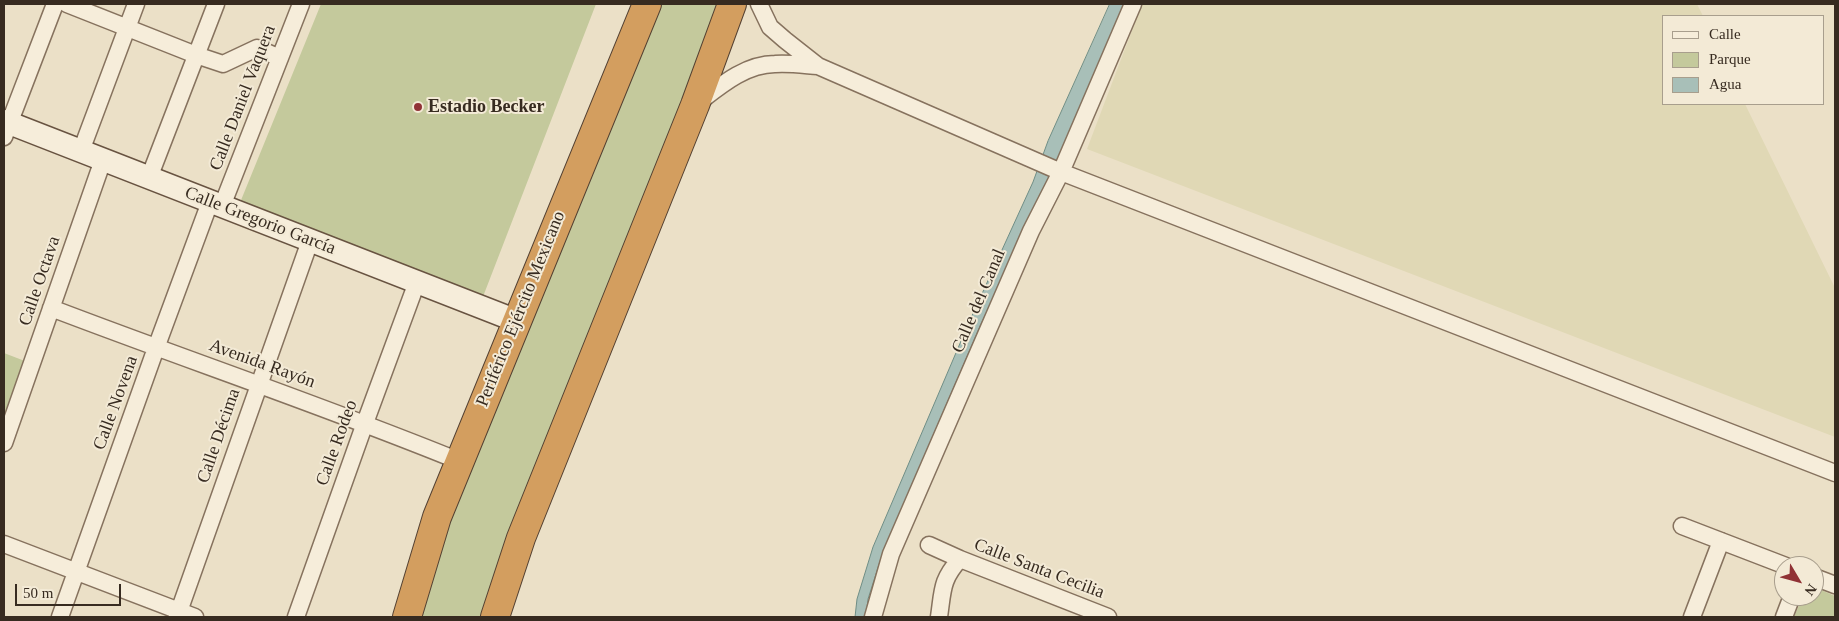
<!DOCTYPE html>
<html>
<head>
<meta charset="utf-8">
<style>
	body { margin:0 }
	#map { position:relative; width:1839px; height:621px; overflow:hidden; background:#ebe0c7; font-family:"Times New Roman",serif }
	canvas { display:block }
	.frame { position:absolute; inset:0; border:5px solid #372b20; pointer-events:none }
	.legend { position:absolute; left:1662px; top:15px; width:162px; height:90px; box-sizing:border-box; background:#f3ead6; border:1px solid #a89e8d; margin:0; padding:6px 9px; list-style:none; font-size:15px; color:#372b20 }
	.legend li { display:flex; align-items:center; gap:10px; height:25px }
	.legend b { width:25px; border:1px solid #a89e8d }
	.north { position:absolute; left:1774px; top:556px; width:50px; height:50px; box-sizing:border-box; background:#f3ead6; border:1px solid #a89e8d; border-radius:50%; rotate:127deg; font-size:14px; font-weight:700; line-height:20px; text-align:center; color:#372b20 }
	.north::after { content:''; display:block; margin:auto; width:18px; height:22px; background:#903235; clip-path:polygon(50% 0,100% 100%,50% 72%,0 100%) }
	.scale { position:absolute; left:15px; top:584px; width:106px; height:22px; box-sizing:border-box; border:2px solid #372b20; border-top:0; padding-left:6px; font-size:15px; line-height:18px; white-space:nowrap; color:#372b20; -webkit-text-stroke:4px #f3ead6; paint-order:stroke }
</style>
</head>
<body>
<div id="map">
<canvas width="1839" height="621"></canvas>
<div class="frame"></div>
<ul class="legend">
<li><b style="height:6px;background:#f6edda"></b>Calle</li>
<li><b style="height:14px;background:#c4c99c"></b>Parque</li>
<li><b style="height:14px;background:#a8bfb8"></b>Agua</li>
</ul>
<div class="north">N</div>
<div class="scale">50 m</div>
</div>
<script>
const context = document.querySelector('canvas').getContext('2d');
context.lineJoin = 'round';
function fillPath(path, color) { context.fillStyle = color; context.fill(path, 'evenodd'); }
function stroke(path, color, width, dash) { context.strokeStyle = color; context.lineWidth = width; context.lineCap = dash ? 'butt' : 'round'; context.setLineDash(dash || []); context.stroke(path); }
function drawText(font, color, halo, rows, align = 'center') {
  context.font = font + ' "Times New Roman",serif'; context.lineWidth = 4; context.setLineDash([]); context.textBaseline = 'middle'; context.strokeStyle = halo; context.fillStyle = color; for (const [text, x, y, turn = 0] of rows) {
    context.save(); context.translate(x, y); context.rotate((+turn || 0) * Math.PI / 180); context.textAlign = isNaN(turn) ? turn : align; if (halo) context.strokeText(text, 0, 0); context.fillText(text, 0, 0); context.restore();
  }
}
fillPath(new Path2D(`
	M 1142,4 L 1697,4 L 1703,16 L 1663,16 L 1663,104 L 1745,104 L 1835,288 L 1835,437 L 1087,149 Z`), '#e0d8b5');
fillPath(new Path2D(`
	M 321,4 L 596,4 L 479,307 L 237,210 Z
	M 648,4 L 729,4 L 494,617 L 410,617 Z
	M 4,353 L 30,363 L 4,430 Z
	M 1814,587 L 1835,596 L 1835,617 L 1794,617 L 1803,596 L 1814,596 Z`), '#c4c99c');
const water = new Path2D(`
	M 1110,4 L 1126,4 L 1045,188 L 981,324 L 883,552 L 868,599 L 866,617 L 855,617 L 857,599 L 873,547 L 970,320 L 1033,182 L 1048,141 Z`);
fillPath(water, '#a8bfb8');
stroke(water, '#6f8d85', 1);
const street = new Path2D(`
	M 67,4 L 196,55 L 223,64 L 257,48 L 280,58
	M 759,4 L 770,27 L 785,40 L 818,66 L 1061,172 L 1835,473
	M 699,102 C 721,85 746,64 775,64 C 789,63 804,65 818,66
	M 4,137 L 55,4
	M 81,151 L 136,4
	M 149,178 L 216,4
	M 222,206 L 301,4
	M 51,308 C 187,360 324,406 459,461
	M 4,443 L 103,160
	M 1682,526 L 1786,566
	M 4,544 L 195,617
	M 929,545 L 960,559 L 1108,617
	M 1814,577 L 1835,585
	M 60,617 L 156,348 L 210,202
	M 177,617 L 310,241
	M 296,617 L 365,423 L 417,282
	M 873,617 L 891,554 L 1031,231 L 1061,172 L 1133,4
	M 939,617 C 943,590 941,580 960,559
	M 1692,617 L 1721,541
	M 1784,617 L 1792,596`);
const secondary = new Path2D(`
	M 4,121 L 517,321`);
const highway = new Path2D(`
	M 407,617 L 437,517 L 647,4
	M 495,617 L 521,538 L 695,105 L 732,4`);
stroke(street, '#86725e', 19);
stroke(secondary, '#685341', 25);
stroke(highway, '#544132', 30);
stroke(street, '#f6edda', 16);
stroke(secondary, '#f6edda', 22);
stroke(highway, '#d39e5f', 28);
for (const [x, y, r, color] of [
	[418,107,5,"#903235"]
]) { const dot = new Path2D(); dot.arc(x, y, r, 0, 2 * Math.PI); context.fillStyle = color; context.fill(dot); stroke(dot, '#f3ead6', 2); }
drawText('18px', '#372b20', '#f3ead6', [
	["Calle Daniel Vaquera",243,98,-69],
	["Calle Gregorio García",260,221,21],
	["Calle Octava",40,281,-71],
	["Calle del Canal",979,301,-67],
	["Periférico Ejército Mexicano",521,309,-68],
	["Avenida Rayón",262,364,20],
	["Calle Novena",116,403,-70],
	["Calle Décima",219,436,-71],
	["Calle Rodeo",337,443,-70],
	["Calle Santa Cecilia",1039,569,21]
]);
drawText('bold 18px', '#372b20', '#f3ead6', [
	["Estadio Becker",428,107]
], 'left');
</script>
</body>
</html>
